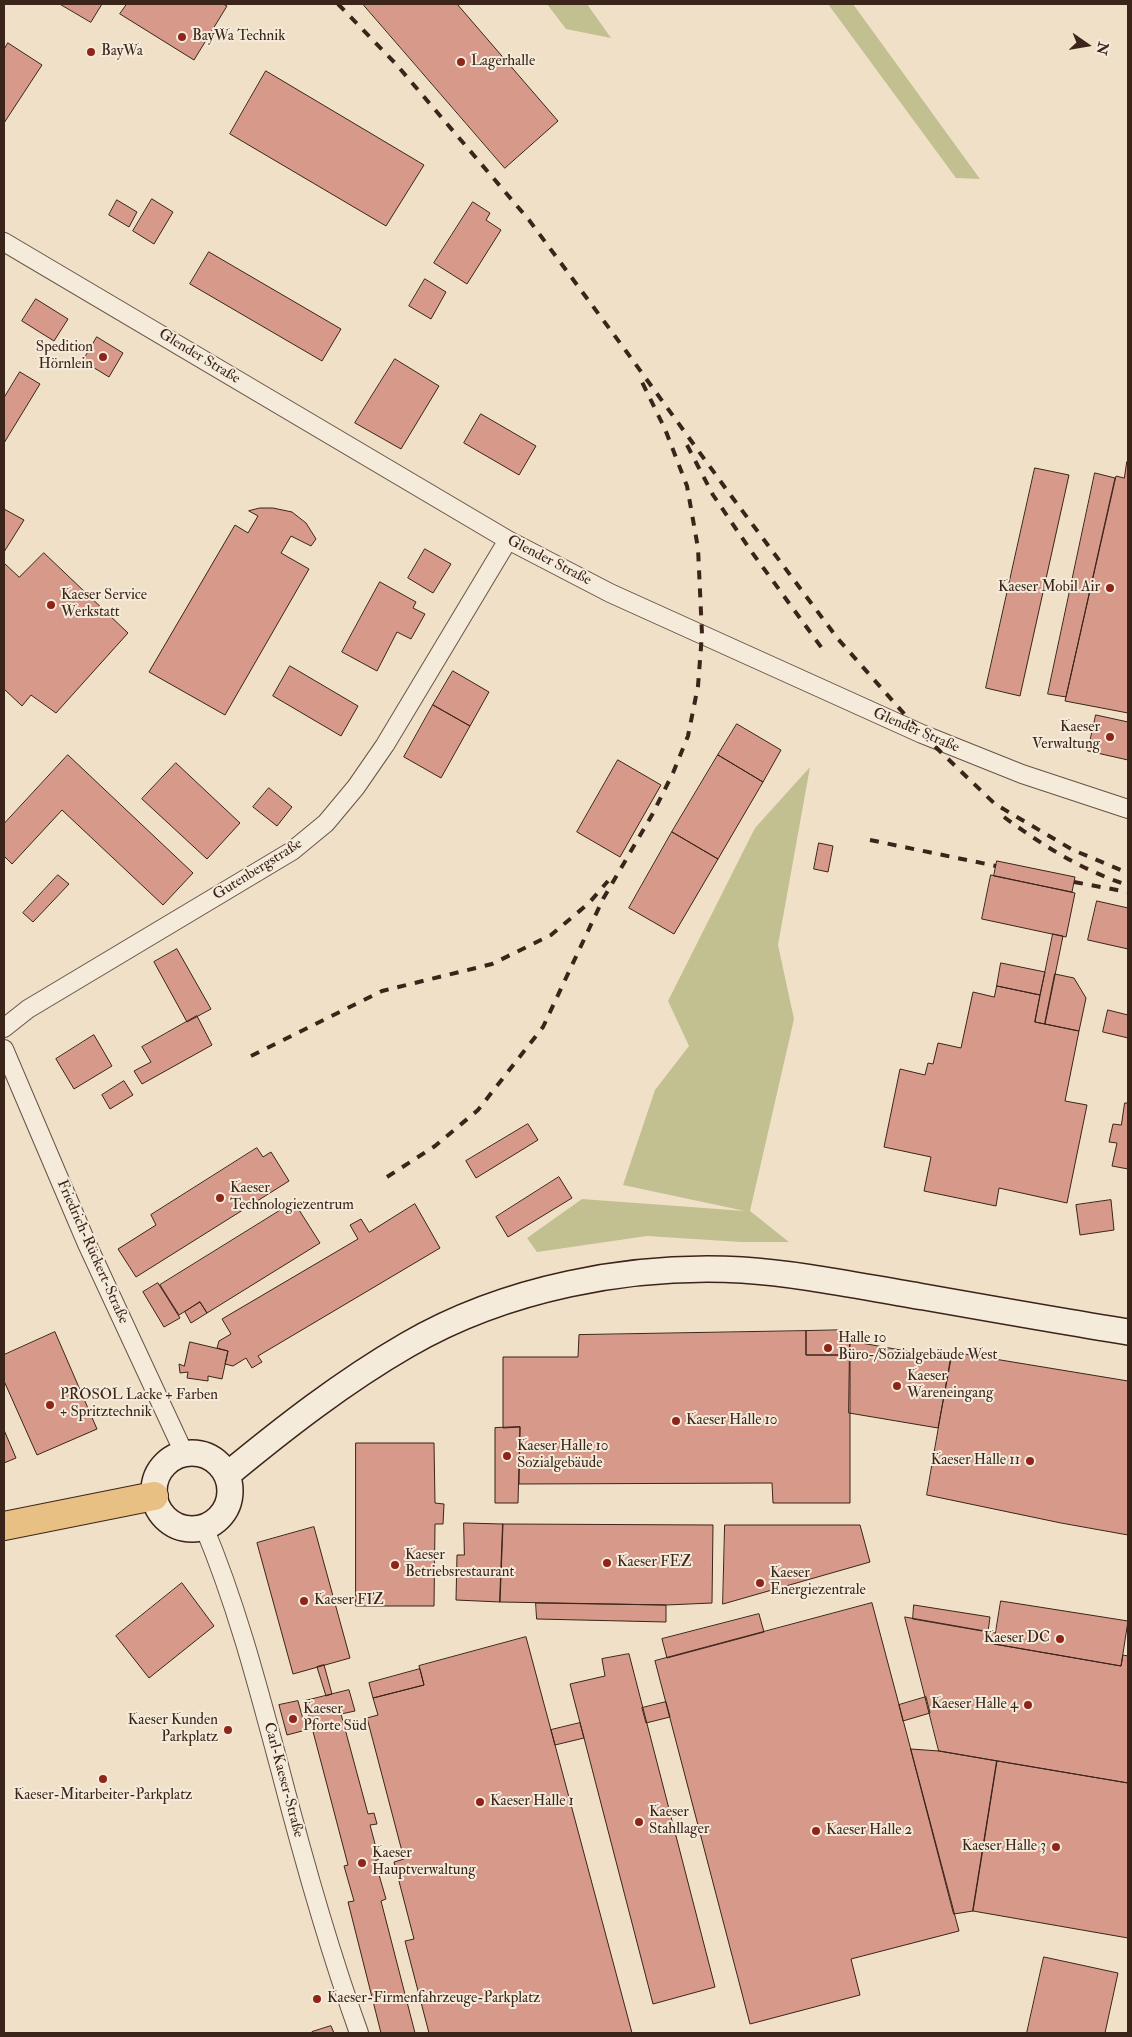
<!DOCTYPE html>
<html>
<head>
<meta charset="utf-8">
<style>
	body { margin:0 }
	#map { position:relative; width:1132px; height:2037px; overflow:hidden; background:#f0e0c8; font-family:"IM FELL Double Pica",serif }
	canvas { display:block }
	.frame { position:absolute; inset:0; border:5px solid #3b2419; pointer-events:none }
	.north { position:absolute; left:1062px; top:20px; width:50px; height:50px; -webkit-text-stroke:4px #f5ebdb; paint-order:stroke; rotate:103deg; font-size:14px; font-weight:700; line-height:20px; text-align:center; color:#3b2419 }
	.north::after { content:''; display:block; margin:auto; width:18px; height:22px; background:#3b2419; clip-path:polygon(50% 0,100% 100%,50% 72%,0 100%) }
</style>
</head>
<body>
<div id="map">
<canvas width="1132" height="2037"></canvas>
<div class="frame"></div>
<div class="north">N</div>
</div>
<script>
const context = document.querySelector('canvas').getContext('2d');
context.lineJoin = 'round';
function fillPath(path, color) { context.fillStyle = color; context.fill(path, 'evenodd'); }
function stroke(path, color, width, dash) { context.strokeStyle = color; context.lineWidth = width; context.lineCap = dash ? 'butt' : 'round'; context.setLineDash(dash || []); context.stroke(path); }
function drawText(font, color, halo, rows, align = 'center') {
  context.font = font + ' "IM FELL Double Pica",serif'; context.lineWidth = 4; context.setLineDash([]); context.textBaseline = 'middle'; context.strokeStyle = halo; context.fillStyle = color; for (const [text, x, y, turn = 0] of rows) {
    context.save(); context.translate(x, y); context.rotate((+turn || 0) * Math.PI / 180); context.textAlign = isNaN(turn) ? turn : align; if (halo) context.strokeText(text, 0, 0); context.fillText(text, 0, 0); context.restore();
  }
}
fillPath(new Path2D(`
	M 547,4 L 587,4 L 611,38 L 566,29 Z
	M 828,4 L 853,4 L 980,179 L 956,178 Z
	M 810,767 L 778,945 L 794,1019 L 750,1211 L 789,1242 L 741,1242 L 647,1236 L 537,1252 L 527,1238 L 582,1199 L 745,1211 L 623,1185 L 655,1090 L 689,1046 L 668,1001 L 755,828 Z`), '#c2c090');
const building = new Path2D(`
	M 60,4 L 102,4 L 91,22 Z
	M 127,4 L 223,4 L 227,6 L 194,60 L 120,14 Z
	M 363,4 L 457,4 L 558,121 L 505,168 Z
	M 8,43 L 42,65 L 4,123 L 4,50 Z
	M 266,71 L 424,165 L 386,226 L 230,134 Z
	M 152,199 L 173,212 L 154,244 L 133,231 Z
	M 117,200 L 137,212 L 129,227 L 109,215 Z
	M 473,202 L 490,213 L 486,220 L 501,230 L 467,284 L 434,263 Z
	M 209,252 L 341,329 L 322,361 L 190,284 Z
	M 425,279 L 446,292 L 431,319 L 409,306 Z
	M 36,299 L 68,319 L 54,341 L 22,321 Z
	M 97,337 L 123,353 L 109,377 L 83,361 Z
	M 395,359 L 439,386 L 401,449 L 355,423 Z
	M 20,372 L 40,384 L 4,443 L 4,398 Z
	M 481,414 L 536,446 L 519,475 L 464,443 Z
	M 1127,462 L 1128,463 L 1128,713 L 1065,701 L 1116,476 L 1124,478 Z
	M 1035,468 L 1069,475 L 1020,696 L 986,688 Z
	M 1095,473 L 1115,478 L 1066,697 L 1048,694 Z
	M 260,508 L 273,508 L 292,512 L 306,523 L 316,539 L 311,546 L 291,536 L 281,553 L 309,569 L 225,715 L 149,672 L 235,525 L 248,533 L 258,516 L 249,511 Z
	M 4,509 L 24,520 L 4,552 Z
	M 425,549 L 451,564 L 433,593 L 408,578 Z
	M 44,553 L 128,633 L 56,713 L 31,695 L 22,706 L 4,689 L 4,563 L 19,577 Z
	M 380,582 L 416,602 L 413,608 L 425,614 L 411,639 L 397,632 L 377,671 L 342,652 Z
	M 290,666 L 358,706 L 341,736 L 273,696 Z
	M 453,671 L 489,692 L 470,726 L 433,705 Z
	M 433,705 L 470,726 L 441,778 L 404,757 Z
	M 1096,715 L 1128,722 L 1128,760 L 1088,751 Z
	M 737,724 L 781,750 L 763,782 L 718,755 Z
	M 68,755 L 193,873 L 163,905 L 62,810 L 12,864 L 4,856 L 4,824 Z
	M 718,755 L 763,782 L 718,859 L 672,832 Z
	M 618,760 L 661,785 L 620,857 L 577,832 Z
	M 176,763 L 240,823 L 207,859 L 142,799 Z
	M 269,788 L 292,807 L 277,826 L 253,807 Z
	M 672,832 L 718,859 L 674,934 L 629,908 Z
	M 819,843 L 833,846 L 828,872 L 814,869 Z
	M 997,861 L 1075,877 L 1072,892 L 994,876 Z
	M 58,875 L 69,884 L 33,922 L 23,913 Z
	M 991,875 L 1075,893 L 1066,937 L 982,919 Z
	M 1097,901 L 1128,908 L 1128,949 L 1088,940 Z
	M 1053,934 L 1063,936 L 1045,1024 L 1035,1022 Z
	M 177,949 L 211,1009 L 187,1022 L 154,962 Z
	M 1001,963 L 1045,972 L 1040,995 L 997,986 Z
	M 1055,974 L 1074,978 L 1086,998 L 1079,1031 L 1045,1024 Z
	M 997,986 L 1040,995 L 1035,1022 L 1079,1031 L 1065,1101 L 1087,1105 L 1067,1203 L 999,1188 L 996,1206 L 924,1191 L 931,1157 L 884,1147 L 900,1069 L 925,1075 L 928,1063 L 933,1064 L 938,1043 L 961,1048 L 973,992 L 994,997 Z
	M 1108,1010 L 1128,1015 L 1128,1038 L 1103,1032 Z
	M 197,1016 L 212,1045 L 142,1084 L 134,1071 L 151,1062 L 142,1047 Z
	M 94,1035 L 112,1066 L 74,1089 L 56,1059 Z
	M 124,1081 L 133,1095 L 110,1109 L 102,1095 Z
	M 1125,1103 L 1128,1103 L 1128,1169 L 1112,1166 L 1117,1143 L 1109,1142 L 1113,1124 L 1121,1125 Z
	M 528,1124 L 538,1140 L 476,1178 L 466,1161 Z
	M 257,1148 L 263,1157 L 271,1152 L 289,1181 L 136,1277 L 118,1249 L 156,1225 L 151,1215 Z
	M 559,1177 L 572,1198 L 508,1237 L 496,1217 Z
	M 1111,1200 L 1114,1230 L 1080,1235 L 1076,1205 Z
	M 294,1202 L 320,1243 L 207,1313 L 200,1302 L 179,1315 L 160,1285 Z
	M 415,1204 L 440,1248 L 258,1356 L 262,1362 L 252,1368 L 246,1358 L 233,1366 L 225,1364 L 228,1351 L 217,1348 L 219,1341 L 231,1334 L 222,1319 L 358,1239 L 350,1225 L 361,1219 L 369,1232 Z
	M 158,1283 L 180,1318 L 164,1327 L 143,1292 Z
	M 200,1302 L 207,1313 L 191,1323 L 185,1312 Z
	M 850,1330 L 850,1355 L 806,1355 L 806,1331 Z
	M 806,1331 L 806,1355 L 850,1355 L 850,1503 L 773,1503 L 772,1483 L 519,1484 L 520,1427 L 503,1428 L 503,1357 L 578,1357 L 579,1335 Z
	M 55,1332 L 97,1429 L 37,1455 L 4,1381 L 4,1355 Z
	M 850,1341 L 951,1359 L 938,1428 L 849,1413 Z
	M 190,1342 L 228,1351 L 222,1379 L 208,1376 L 208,1381 L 187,1378 L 188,1372 L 180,1373 L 179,1364 L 184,1366 Z
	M 952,1352 L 1128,1381 L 1128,1535 L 1061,1523 L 927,1495 Z
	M 520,1427 L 518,1503 L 495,1503 L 495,1428 Z
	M 4,1430 L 16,1458 L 4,1463 Z
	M 356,1443 L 434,1443 L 435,1503 L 444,1504 L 443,1524 L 435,1524 L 434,1606 L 356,1606 Z
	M 464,1523 L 503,1524 L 500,1602 L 456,1600 L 457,1555 L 464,1555 Z
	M 503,1524 L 713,1525 L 712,1603 L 666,1605 L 500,1602 Z
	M 725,1525 L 860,1525 L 870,1562 L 723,1604 Z
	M 314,1527 L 350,1658 L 293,1674 L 257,1543 Z
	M 182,1583 L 214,1626 L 149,1678 L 116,1636 Z
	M 1001,1601 L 1128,1621 L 1121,1666 L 994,1644 Z
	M 536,1603 L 666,1605 L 666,1622 L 537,1619 Z
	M 872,1603 L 959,1931 L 851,1959 L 860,1995 L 750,2024 L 655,1661 Z
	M 914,1605 L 990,1617 L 988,1632 L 913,1619 Z
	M 759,1614 L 764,1632 L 667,1658 L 662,1639 Z
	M 905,1617 L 996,1633 L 994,1644 L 1121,1666 L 1123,1655 L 1128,1656 L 1128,1783 L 939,1751 Z
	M 526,1637 L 555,1745 L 632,2033 L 429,2033 L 405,1941 L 414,1939 L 394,1862 L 404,1859 L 367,1718 L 378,1715 L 373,1698 L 424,1685 L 419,1666 Z
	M 629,1654 L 715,1987 L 653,2004 L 570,1684 L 605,1676 L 602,1659 Z
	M 324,1665 L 332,1694 L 326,1696 L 317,1667 Z
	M 420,1669 L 424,1685 L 373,1698 L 369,1683 Z
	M 349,1690 L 355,1711 L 341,1714 L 368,1814 L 374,1813 L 377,1824 L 370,1825 L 379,1859 L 375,1861 L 386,1899 L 381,1901 L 415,2033 L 381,2033 L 348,1902 L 354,1901 L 344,1866 L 348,1865 L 305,1701 Z
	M 926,1697 L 930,1713 L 903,1721 L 899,1705 Z
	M 298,1701 L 306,1730 L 287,1735 L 279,1705 Z
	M 666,1702 L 670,1717 L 646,1723 L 642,1708 Z
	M 580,1723 L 584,1738 L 555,1745 L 551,1730 Z
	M 911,1749 L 939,1751 L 997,1761 L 973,1911 L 954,1914 Z
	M 997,1761 L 1128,1783 L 1128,1938 L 973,1911 Z
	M 1044,1957 L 1118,1973 L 1105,2033 L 1027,2033 Z
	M 331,2026 L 334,2033 L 312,2033 L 312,2032 Z`);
fillPath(building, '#d6998a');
stroke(building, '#3b2419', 1);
const minor = new Path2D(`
	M 4,242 L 508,540 L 610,593 L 922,734 L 1022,774 L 1128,809
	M 4,1028 L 28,1009 L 292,851 L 326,823 L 356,787 L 385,745 L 508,540
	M 4,1049 L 87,1244 L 184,1453
	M 204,1527 C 237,1606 258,1687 280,1769 C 303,1858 328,1947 359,2033`);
const secondary = new Path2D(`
	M154 1491a38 38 0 1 1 76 0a38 38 0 1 1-76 0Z
	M 227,1475 C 284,1428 343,1382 407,1345 C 505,1288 630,1264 742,1270 C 803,1274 863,1287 924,1297 C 992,1309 1060,1321 1128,1332`);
const trunk = new Path2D(`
	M 4,1526 L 154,1496`);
stroke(minor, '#685345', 20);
stroke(secondary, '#3b2419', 28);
stroke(trunk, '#3b2419', 30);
stroke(minor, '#f5ebdb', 18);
stroke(secondary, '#f5ebdb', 25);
stroke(trunk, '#e8c084', 28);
stroke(new Path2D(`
	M 338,4 L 396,64 L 529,220 L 626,351 L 729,493 L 838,639 L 922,734 L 995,804 L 1073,850 L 1128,873
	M 687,445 L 713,495 L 751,551 L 824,651
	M 1004,817 C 1042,845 1083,871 1128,885
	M 870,840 L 996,866
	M 1074,882 L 1128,892
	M 251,1056 L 382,991 L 492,964 L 551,935 L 589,903 L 608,881
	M 387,1177 L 435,1146 L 478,1110 L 543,1027 L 603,899 L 652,815 L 673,773 L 688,736 L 698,686 L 702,634 L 698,548 L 687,486 L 665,429 L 641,380`), '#3b2419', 4, [9, 9]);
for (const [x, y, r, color] of [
	[182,37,5,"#8f2418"],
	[91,52,5,"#8f2418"],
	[461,62,5,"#8f2418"],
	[103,357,5,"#8f2418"],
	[1110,588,5,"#8f2418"],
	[51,605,5,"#8f2418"],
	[1110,737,5,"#8f2418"],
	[220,1198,5,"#8f2418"],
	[828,1348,5,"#8f2418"],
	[897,1386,5,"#8f2418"],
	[50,1405,5,"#8f2418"],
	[676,1421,5,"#8f2418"],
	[507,1456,5,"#8f2418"],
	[1030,1461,5,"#8f2418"],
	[607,1563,5,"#8f2418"],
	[395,1565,5,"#8f2418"],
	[760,1583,5,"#8f2418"],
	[304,1601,5,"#8f2418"],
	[1060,1639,5,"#8f2418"],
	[1028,1705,5,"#8f2418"],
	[293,1719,5,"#8f2418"],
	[228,1730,5,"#8f2418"],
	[103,1779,5,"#8f2418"],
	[480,1802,5,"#8f2418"],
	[639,1822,5,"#8f2418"],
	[816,1831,5,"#8f2418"],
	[1056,1847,5,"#8f2418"],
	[362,1863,5,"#8f2418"],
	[317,1999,5,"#8f2418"]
]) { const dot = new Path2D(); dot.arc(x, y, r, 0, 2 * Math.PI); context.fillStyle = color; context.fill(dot); stroke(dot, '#f5ebdb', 2); }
drawText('15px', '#3b2419', '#f5ebdb', [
	["BayWa Technik",192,37],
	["BayWa",101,52],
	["Lagerhalle",471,62],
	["Spedition",93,348,"right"],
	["Hörnlein",93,365,"right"],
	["Kaeser Mobil Air",1100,588,"right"],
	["Kaeser Service",61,596],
	["Werkstatt",61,613],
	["Kaeser",1100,728,"right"],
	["Verwaltung",1100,745,"right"],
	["Kaeser",230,1189],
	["Technologiezentrum",230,1206],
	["Halle 10",838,1339],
	["Büro-/Sozialgebäude West",838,1356],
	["Kaeser",907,1377],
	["Wareneingang",907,1394],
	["PROSOL Lacke + Farben",60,1396],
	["+ Spritztechnik",60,1413],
	["Kaeser Halle 10",686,1421],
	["Kaeser Halle 10",517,1447],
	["Sozialgebäude",517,1464],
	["Kaeser Halle 11",1020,1461,"right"],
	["Kaeser",405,1556],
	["Betriebsrestaurant",405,1573],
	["Kaeser FEZ",617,1563],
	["Kaeser",770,1574],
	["Energiezentrale",770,1591],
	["Kaeser FIZ",314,1601],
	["Kaeser DC",1050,1639,"right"],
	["Kaeser Halle 4",1018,1705,"right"],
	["Kaeser",303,1710],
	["Pforte Süd",303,1727],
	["Kaeser Kunden",218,1721,"right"],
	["Parkplatz",218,1738,"right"],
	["Kaeser-Mitarbeiter-Parkplatz",103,1796,"center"],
	["Kaeser Halle 1",490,1802],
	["Kaeser",649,1813],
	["Stahllager",649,1830],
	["Kaeser Halle 2",826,1831],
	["Kaeser Halle 3",1046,1847,"right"],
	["Kaeser",372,1854],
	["Hauptverwaltung",372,1871],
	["Kaeser-Firmenfahrzeuge-Parkplatz",327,1999]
], 'left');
drawText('15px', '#3b2419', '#f5ebdb', [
	["Glender Straße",199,357,31],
	["Glender Straße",549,561,27],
	["Glender Straße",916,731,23],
	["Gutenbergstraße",258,870,-32],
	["Friedrich-Rückert-Straße",92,1252,66],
	["Carl-Kaeser-Straße",283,1780,75]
]);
</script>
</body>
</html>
